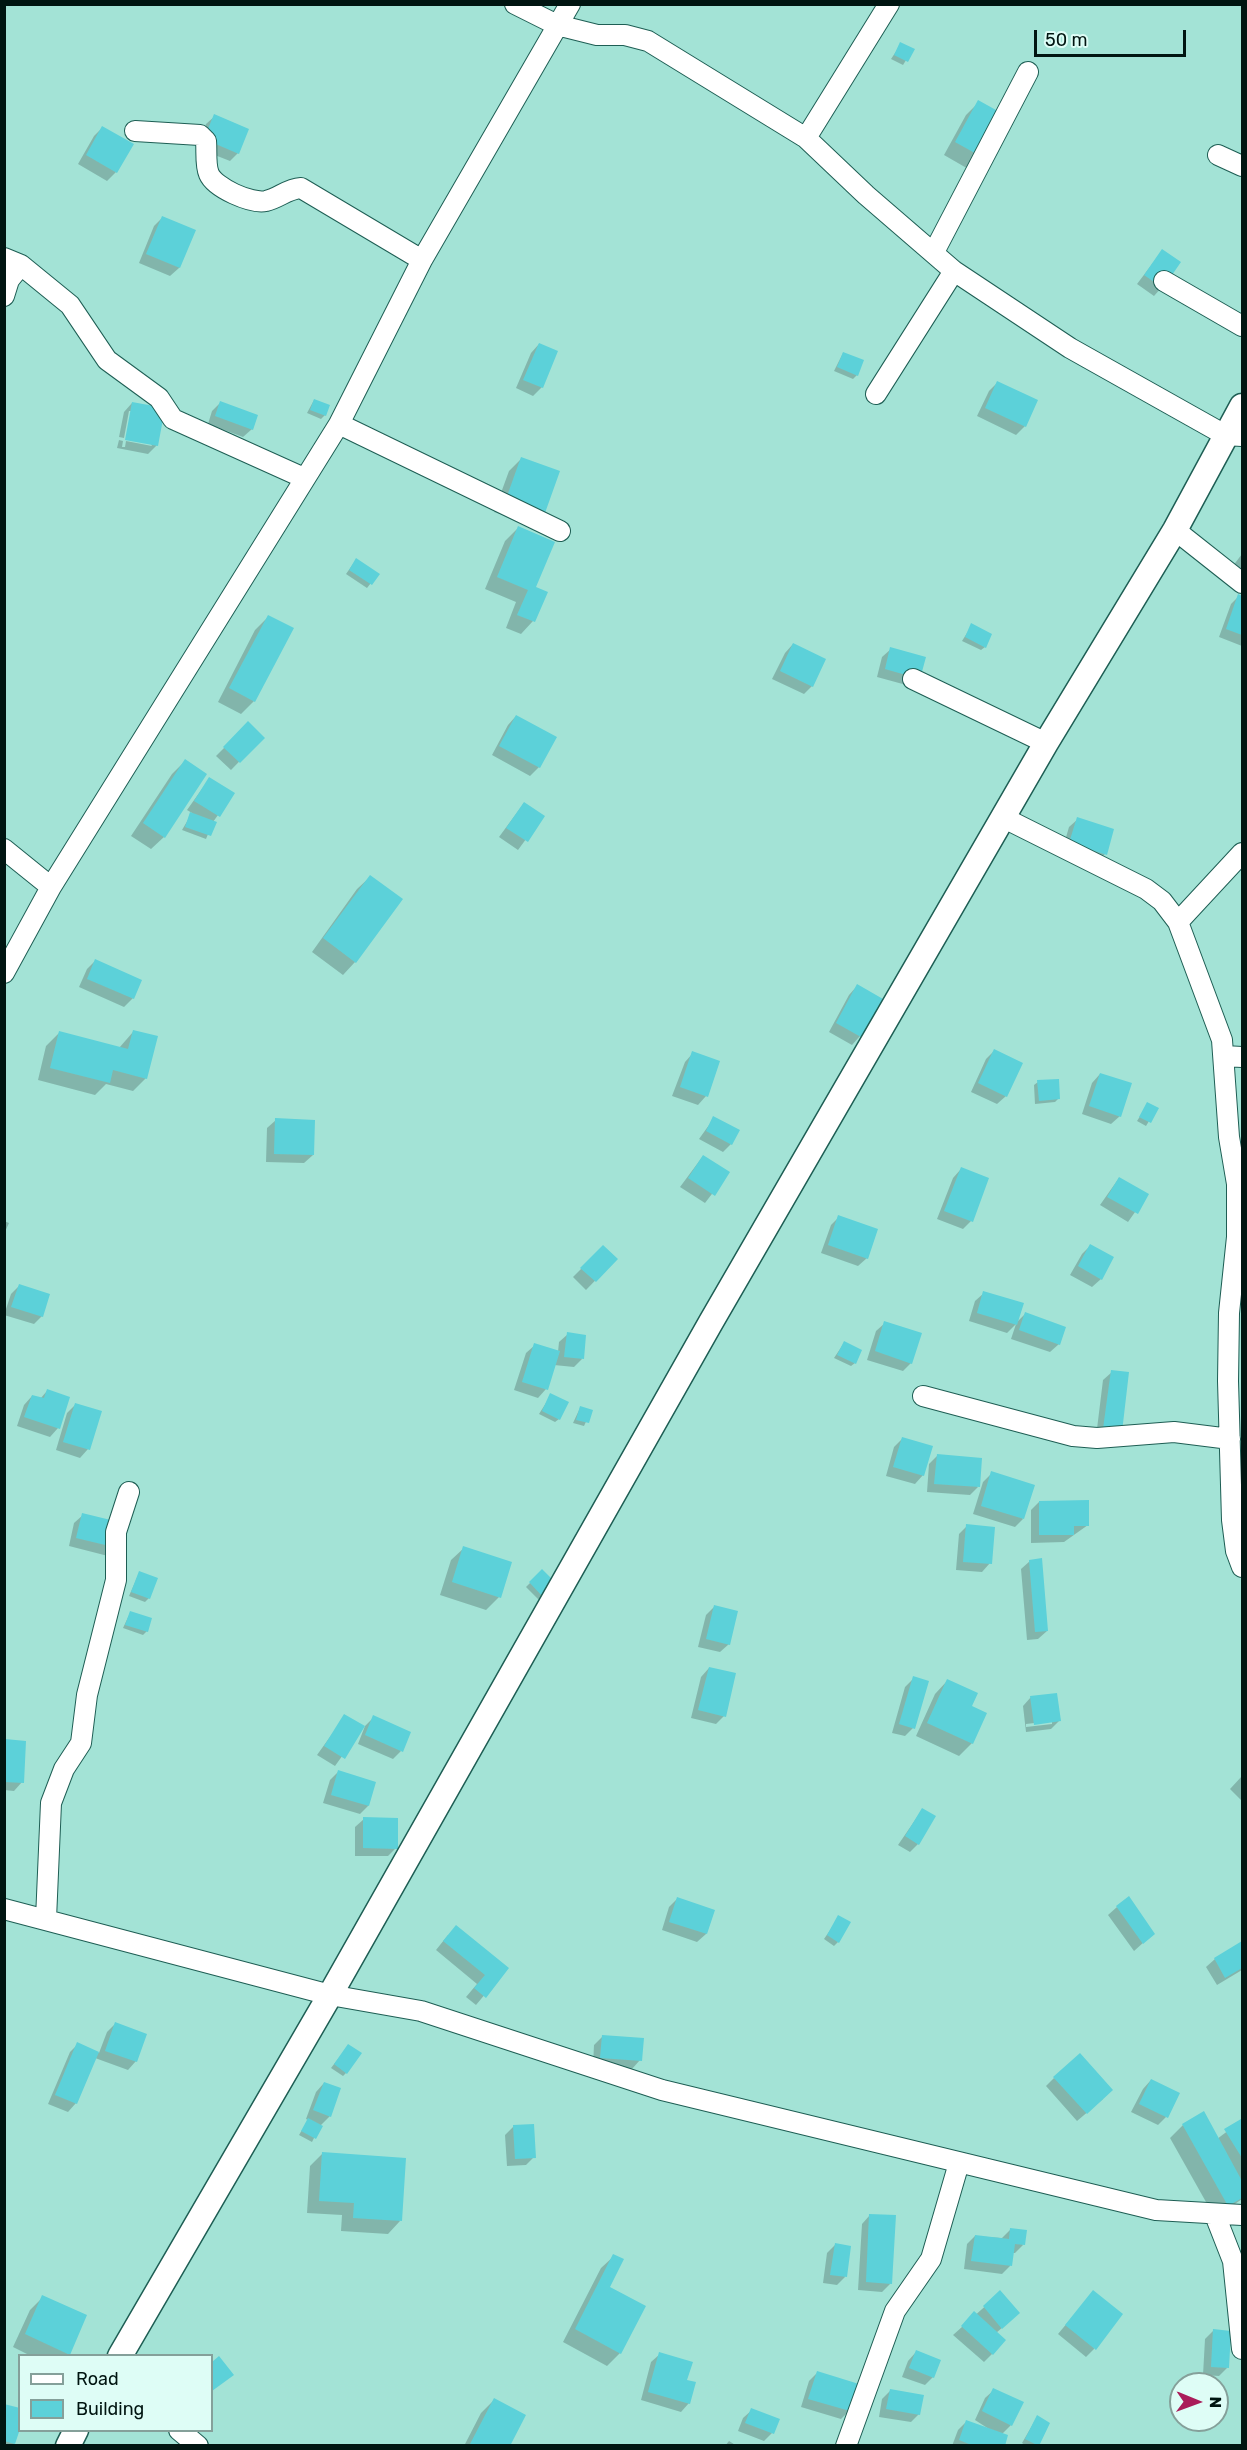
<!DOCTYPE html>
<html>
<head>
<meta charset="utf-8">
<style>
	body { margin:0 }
	#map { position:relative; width:1247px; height:2450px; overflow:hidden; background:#a3e3d6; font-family:Rubik,sans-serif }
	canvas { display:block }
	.frame { position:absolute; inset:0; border:6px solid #001511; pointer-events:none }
	.legend { position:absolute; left:18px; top:2354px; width:195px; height:78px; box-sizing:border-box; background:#defdf6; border:2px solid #85a09a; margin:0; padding:8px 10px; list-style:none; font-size:18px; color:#001511 }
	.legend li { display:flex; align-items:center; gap:12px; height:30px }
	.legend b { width:30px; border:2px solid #85a09a }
	.north { position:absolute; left:1169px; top:2372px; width:60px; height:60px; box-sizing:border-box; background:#defdf6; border:2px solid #85a09a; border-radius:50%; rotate:91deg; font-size:16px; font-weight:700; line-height:24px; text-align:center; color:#001511 }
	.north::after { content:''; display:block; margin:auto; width:21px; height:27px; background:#aa1c5a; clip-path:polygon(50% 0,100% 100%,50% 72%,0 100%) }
	.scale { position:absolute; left:1034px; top:30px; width:152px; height:27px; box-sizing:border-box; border:3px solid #001511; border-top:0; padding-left:8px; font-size:18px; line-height:21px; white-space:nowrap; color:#001511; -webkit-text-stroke:4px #defdf6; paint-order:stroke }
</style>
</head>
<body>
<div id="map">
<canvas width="1247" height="2450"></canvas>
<div class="frame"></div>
<ul class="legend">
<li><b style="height:8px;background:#fff"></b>Road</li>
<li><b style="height:16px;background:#5cd1d9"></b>Building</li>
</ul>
<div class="north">N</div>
<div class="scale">50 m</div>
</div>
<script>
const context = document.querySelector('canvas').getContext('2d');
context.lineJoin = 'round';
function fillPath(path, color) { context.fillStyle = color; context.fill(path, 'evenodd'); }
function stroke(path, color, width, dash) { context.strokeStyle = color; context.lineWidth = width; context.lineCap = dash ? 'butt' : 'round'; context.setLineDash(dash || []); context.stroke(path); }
fillPath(new Path2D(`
	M 901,44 L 913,49 L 903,65 L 891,59 Z
	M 979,102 L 977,174 L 944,155 L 966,115 Z
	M 215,116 L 238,153 L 230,161 L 197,148 L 206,124 Z
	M 102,128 L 132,144 L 116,172 L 107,181 L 78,164 L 94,136 Z
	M 162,218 L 194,231 L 179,268 L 170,276 L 139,263 L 154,226 Z
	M 1162,251 L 1162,287 L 1154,296 L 1137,284 Z
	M 539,344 L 542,387 L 533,396 L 516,388 L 531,353 Z
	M 843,353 L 857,375 L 853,379 L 834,371 Z
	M 997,383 L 1025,426 L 1016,435 L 977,416 L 989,391 Z
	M 314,400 L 325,415 L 321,419 L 307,413 Z
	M 221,402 L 252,429 L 243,437 L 208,424 L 212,411 Z
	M 132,403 L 157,445 L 148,454 L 117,448 L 119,440 L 123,441 L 122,447 L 125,447 L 126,441 L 152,446 L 132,411 L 129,411 L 124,438 L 119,437 L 124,412 Z
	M 522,458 L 531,525 L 494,512 L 509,471 Z
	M 518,528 L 534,587 L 533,621 L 521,634 L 506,628 L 516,602 L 485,589 L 505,541 Z
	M 1242,554 L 1242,587 L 1226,575 Z
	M 353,564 L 378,574 L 367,588 L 346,574 Z
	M 1239,596 L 1242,597 L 1242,646 L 1219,637 L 1231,604 Z
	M 268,617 L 254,701 L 241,714 L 218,702 L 255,630 Z
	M 972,625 L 985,647 L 981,650 L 962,641 Z
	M 793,644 L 812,686 L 804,694 L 772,679 L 785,653 Z
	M 891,649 L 924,658 L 910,686 L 877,677 L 882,657 Z
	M 516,716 L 554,737 L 539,767 L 530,776 L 492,755 L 508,725 Z
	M 248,724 L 262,738 L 231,770 L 216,756 Z
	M 185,761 L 164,837 L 151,849 L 131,836 L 172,774 Z
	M 209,779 L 233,794 L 213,822 L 206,839 L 182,830 L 192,813 L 187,810 Z
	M 524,803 L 543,816 L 518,850 L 499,837 Z
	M 1078,819 L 1105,854 L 1097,862 L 1062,851 L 1069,827 Z
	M 370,877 L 355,962 L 343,975 L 312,952 L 357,889 Z
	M 95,961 L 133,998 L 124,1007 L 79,987 L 87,969 Z
	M 857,986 L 860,1036 L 852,1045 L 829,1032 L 849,995 Z
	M 133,1032 L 146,1078 L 133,1091 L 106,1084 L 95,1095 L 38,1080 L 46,1046 L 59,1033 L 119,1048 Z
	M 994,1051 L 1006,1096 L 997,1104 L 971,1092 L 986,1059 Z
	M 693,1053 L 706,1096 L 698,1105 L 672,1096 L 685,1062 Z
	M 1100,1074 L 1120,1116 L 1111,1124 L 1082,1114 L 1092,1083 Z
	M 1038,1082 L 1058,1099 L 1055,1102 L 1035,1104 L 1034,1085 Z
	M 1148,1104 L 1157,1108 L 1146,1126 L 1137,1121 Z
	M 714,1118 L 731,1144 L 723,1152 L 699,1139 Z
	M 276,1120 L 313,1155 L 304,1163 L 266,1162 L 267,1128 Z
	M 703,1156 L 728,1173 L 705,1203 L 680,1187 Z
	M 961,1169 L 971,1221 L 963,1229 L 937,1219 L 953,1178 Z
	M 1119,1178 L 1147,1195 L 1128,1222 L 1100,1205 Z
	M 839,1217 L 867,1258 L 858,1266 L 821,1253 L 831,1225 Z
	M 4,1221 L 9,1223 L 4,1234 Z
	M 1090,1246 L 1101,1279 L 1092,1287 L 1070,1275 L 1082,1254 Z
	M 603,1247 L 616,1259 L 586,1290 L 573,1277 Z
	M 19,1286 L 42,1316 L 34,1324 L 4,1315 L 11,1294 Z
	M 984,1293 L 1016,1323 L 1025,1314 L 1059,1344 L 1050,1352 L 1011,1339 L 1016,1324 L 1007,1333 L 969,1321 L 975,1301 Z
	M 885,1323 L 911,1363 L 903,1371 L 867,1360 L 876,1331 Z
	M 568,1334 L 582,1359 L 574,1367 L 554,1365 L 546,1389 L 538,1398 L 514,1390 L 526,1353 L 535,1345 L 558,1352 L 559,1342 Z
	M 844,1343 L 855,1363 L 851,1366 L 834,1358 Z
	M 1112,1372 L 1120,1431 L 1096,1437 L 1103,1380 Z
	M 47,1391 L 58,1428 L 50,1437 L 17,1426 L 24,1405 L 32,1396 L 40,1399 Z
	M 551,1395 L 559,1419 L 555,1422 L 539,1414 Z
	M 76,1404 L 88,1449 L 80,1458 L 56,1450 L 67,1413 Z
	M 580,1408 L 591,1411 L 584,1426 L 573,1423 Z
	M 902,1439 L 923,1475 L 915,1484 L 886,1476 L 894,1447 Z
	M 937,1456 L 978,1487 L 970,1495 L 927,1492 L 929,1464 Z
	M 992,1473 L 1023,1519 L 1015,1527 L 973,1514 L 983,1482 Z
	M 1039,1502 L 1088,1525 L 1064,1542 L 1031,1543 L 1031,1510 Z
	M 83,1515 L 122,1524 L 108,1556 L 69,1546 L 74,1523 Z
	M 967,1526 L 990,1563 L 982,1572 L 956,1570 L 959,1534 Z
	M 464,1548 L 499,1597 L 486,1610 L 440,1595 L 451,1560 Z
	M 1030,1561 L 1047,1631 L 1038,1639 L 1027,1640 L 1021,1569 Z
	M 542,1571 L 555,1584 L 539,1600 L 526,1587 Z
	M 139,1573 L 149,1598 L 145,1602 L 129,1596 Z
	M 714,1607 L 729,1644 L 720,1652 L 698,1647 L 706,1615 Z
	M 130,1613 L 147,1631 L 143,1635 L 123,1628 Z
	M 709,1668 L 724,1716 L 716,1724 L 691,1718 L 701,1677 Z
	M 914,1678 L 913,1728 L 905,1736 L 892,1733 L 905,1687 Z
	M 947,1681 L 970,1707 L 972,1743 L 959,1756 L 916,1736 L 935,1694 Z
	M 1031,1697 L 1059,1721 L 1051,1729 L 1026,1732 L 1023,1706 ZM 1052,1721 L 1052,1724 L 1026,1727 L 1026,1724 Z
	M 345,1716 L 363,1727 L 335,1766 L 317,1755 Z
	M 374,1717 L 401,1751 L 393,1759 L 358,1744 L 365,1726 Z
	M 4,1741 L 25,1742 L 22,1782 L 14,1791 L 4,1790 Z
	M 338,1772 L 374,1783 L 368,1806 L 360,1814 L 323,1803 L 330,1780 Z
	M 1242,1776 L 1242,1801 L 1230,1789 Z
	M 922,1810 L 918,1844 L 910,1852 L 898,1845 Z
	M 364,1819 L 396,1848 L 388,1856 L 355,1856 L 355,1827 Z
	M 677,1899 L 713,1911 L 706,1934 L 697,1942 L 662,1930 L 669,1907 Z
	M 1117,1907 L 1153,1934 L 1134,1951 L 1108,1915 Z
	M 839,1917 L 838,1942 L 834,1946 L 824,1939 Z
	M 448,1935 L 507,1968 L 476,2005 L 466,1997 L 477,1984 L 436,1950 Z
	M 1242,1943 L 1242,1970 L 1217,1985 L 1206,1967 L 1215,1959 Z
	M 115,2024 L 136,2061 L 128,2070 L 95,2058 L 76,2103 L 68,2112 L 48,2104 L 70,2052 L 78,2044 L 99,2053 L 107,2032 Z
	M 603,2036 L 640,2060 L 632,2069 L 593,2065 L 594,2045 Z
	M 348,2046 L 346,2073 L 343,2076 L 331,2068 Z
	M 1054,2078 L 1103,2099 L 1077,2121 L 1046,2086 Z
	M 1151,2080 L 1166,2117 L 1158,2125 L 1131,2112 L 1143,2089 Z
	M 324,2083 L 330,2116 L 320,2126 L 312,2142 L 299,2135 L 308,2120 L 306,2119 L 316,2092 Z
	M 1241,2121 L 1242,2199 L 1215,2218 L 1170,2138 L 1183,2125 L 1217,2139 Z
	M 514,2126 L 534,2157 L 526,2165 L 507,2166 L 505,2135 Z
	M 323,2153 L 400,2221 L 388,2234 L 341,2231 L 342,2215 L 307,2213 L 310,2166 Z
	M 870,2215 L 891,2283 L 882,2292 L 858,2290 L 862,2224 Z
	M 1010,2230 L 1023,2245 L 1015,2253 L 1012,2253 L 1010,2266 L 1002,2274 L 964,2269 L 967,2244 L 975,2236 L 1002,2238 Z
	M 835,2245 L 845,2277 L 837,2285 L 823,2283 L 827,2253 Z
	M 614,2256 L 608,2288 L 620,2353 L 607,2366 L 563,2342 L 601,2268 Z
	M 1093,2292 L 1094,2349 L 1086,2357 L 1058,2334 Z
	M 1000,2293 L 1010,2321 L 996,2333 L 992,2354 L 984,2362 L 953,2335 Z
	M 43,2297 L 68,2354 L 67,2356 L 31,2356 L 13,2347 L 30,2310 Z
	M 1213,2331 L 1227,2368 L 1219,2376 L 1203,2375 L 1205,2339 Z
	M 916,2352 L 933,2377 L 925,2385 L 902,2377 L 908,2361 Z
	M 660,2354 L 686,2381 L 689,2403 L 681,2412 L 641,2400 L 651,2362 Z
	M 817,2373 L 849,2411 L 841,2419 L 801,2407 L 809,2381 Z
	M 994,2390 L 1011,2425 L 1002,2434 L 1003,2446 L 952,2446 L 958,2430 L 966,2422 L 992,2431 L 975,2420 L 985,2398 Z
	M 890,2391 L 919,2414 L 911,2422 L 879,2417 L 882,2399 Z
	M 494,2400 L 508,2446 L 464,2446 L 481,2413 Z
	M 4,2406 L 14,2444 L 12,2446 L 4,2446 Z
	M 752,2410 L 772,2433 L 764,2441 L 738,2431 L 743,2418 Z
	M 1037,2417 L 1048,2423 L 1037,2445 L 1026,2446 L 1022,2443 Z
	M 729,2441 L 737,2446 L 725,2446 Z`), '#0003');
fillPath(new Path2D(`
	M 900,42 L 915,49 L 908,62 L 894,55 Z
	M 978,100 L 1014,120 L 991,162 L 955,142 Z
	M 214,114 L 249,129 L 239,154 L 204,139 Z
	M 102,126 L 134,144 L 117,173 L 86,155 Z
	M 162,216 L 196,230 L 180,268 L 146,254 Z
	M 1162,249 L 1181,262 L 1163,288 L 1144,275 Z
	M 539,343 L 558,351 L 543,388 L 523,380 Z
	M 843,352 L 864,360 L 858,376 L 837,367 Z
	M 997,381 L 1038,400 L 1026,427 L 985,408 Z
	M 314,399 L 330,405 L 326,416 L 310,410 Z
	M 220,401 L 258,415 L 253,430 L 215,416 Z
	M 132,402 L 165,408 L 158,446 L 125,440 Z
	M 521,457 L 560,471 L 545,513 L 506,499 Z
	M 518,526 L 555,542 L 536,587 L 548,592 L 535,622 L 517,615 L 528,590 L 497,577 Z
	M 356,558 L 380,574 L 372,585 L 349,570 Z
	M 1238,594 L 1242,596 L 1242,635 L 1226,629 Z
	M 268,615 L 294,628 L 255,702 L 229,688 Z
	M 971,623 L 992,634 L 986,648 L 965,637 Z
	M 793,643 L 826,659 L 813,687 L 780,671 Z
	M 890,647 L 926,657 L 920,679 L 885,669 Z
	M 516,715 L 557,737 L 540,768 L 499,746 Z
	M 248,721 L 265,738 L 240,763 L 223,747 Z
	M 185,759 L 207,774 L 165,838 L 143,823 Z
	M 209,777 L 235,793 L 220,817 L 194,801 Z
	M 524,802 L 545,816 L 528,842 L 506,828 Z
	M 190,812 L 217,822 L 211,836 L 185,827 Z
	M 1077,817 L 1114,829 L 1107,855 L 1069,843 Z
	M 370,875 L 403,899 L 356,963 L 323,938 Z
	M 95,959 L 142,980 L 134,999 L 87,979 Z
	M 857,984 L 883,999 L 861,1037 L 836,1023 Z
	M 133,1030 L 158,1036 L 147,1079 L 113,1070 L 110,1083 L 50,1068 L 59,1031 L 128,1049 Z
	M 994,1049 L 1023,1063 L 1007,1097 L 978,1083 Z
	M 692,1051 L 720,1061 L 708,1097 L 680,1087 Z
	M 1100,1073 L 1132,1083 L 1121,1117 L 1089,1106 Z
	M 1059,1079 L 1060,1099 L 1039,1101 L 1037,1080 Z
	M 1147,1102 L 1159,1108 L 1151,1123 L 1139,1117 Z
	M 713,1116 L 740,1130 L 732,1145 L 706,1131 Z
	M 275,1118 L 315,1120 L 314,1155 L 274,1154 Z
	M 703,1155 L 730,1172 L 715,1196 L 688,1178 Z
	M 961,1167 L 989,1178 L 973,1222 L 944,1211 Z
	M 1119,1177 L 1149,1194 L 1138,1214 L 1107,1197 Z
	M 838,1215 L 878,1229 L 868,1259 L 828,1245 Z
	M 1090,1244 L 1114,1257 L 1102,1280 L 1078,1266 Z
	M 603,1245 L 618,1259 L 596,1282 L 580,1268 Z
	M 19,1284 L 50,1294 L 43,1317 L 11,1307 Z
	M 983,1291 L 1024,1303 L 1017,1325 L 977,1313 Z
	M 1025,1312 L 1066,1327 L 1060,1345 L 1019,1330 Z
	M 884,1321 L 922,1333 L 912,1364 L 875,1351 Z
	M 567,1332 L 586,1335 L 584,1359 L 564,1357 Z
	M 844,1341 L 862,1350 L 856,1364 L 837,1355 Z
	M 534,1343 L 560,1351 L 548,1390 L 522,1382 Z
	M 1111,1370 L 1129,1372 L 1122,1432 L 1103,1429 Z
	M 47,1389 L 70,1397 L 60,1429 L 24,1417 L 32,1395 L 44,1398 Z
	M 550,1393 L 569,1402 L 560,1420 L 542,1411 Z
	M 75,1403 L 102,1411 L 90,1450 L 63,1442 Z
	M 580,1406 L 593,1410 L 589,1423 L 576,1420 Z
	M 902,1437 L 933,1446 L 924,1476 L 893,1467 Z
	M 937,1454 L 982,1458 L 980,1487 L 934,1484 Z
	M 991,1471 L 1035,1485 L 1024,1519 L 981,1506 Z
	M 1089,1500 L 1089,1526 L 1074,1526 L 1074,1535 L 1039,1535 L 1039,1501 Z
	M 82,1513 L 123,1523 L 118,1548 L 76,1538 Z
	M 966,1524 L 995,1527 L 992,1564 L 963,1562 Z
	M 463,1546 L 512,1562 L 501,1598 L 452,1582 Z
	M 1042,1558 L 1048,1631 L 1035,1632 L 1029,1560 Z
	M 542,1569 L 557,1584 L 543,1597 L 529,1582 Z
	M 139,1571 L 158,1578 L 150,1599 L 131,1592 Z
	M 714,1605 L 738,1611 L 730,1645 L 706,1639 Z
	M 130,1611 L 152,1618 L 148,1632 L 125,1625 Z
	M 709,1667 L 736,1673 L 726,1717 L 698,1710 Z
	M 913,1676 L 929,1681 L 915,1729 L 899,1724 Z
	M 947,1679 L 978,1693 L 972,1706 L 987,1713 L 973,1744 L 927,1723 Z
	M 1057,1693 L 1061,1721 L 1034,1725 L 1030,1696 Z
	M 344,1714 L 365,1726 L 345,1759 L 324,1746 Z
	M 373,1715 L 411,1732 L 403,1752 L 365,1735 Z
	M 5,1739 L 26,1741 L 24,1783 L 5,1782 Z
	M 338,1770 L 376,1782 L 369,1806 L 331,1795 Z
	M 922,1808 L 936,1816 L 919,1845 L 905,1836 Z
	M 363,1817 L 398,1818 L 398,1849 L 363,1848 Z
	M 1129,1896 L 1155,1934 L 1143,1944 L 1116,1906 Z
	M 677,1897 L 715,1910 L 707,1934 L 669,1922 Z
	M 838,1915 L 851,1922 L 839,1943 L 827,1935 Z
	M 456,1925 L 509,1968 L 486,1998 L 474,1988 L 485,1975 L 443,1941 Z
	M 1242,1941 L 1242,1968 L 1225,1978 L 1214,1958 Z
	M 115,2022 L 147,2034 L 137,2062 L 105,2051 Z
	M 602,2035 L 644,2038 L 642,2061 L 600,2058 Z
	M 77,2042 L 99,2052 L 77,2104 L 55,2095 Z
	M 348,2044 L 362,2053 L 347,2074 L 334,2064 Z
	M 1080,2053 L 1113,2090 L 1087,2114 L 1053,2077 Z
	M 1151,2079 L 1180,2093 L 1168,2118 L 1139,2104 Z
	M 324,2082 L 341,2088 L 331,2117 L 313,2110 Z
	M 1204,2111 L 1242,2181 L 1242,2198 L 1228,2206 L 1182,2124 Z
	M 308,2118 L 323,2126 L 316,2139 L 301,2131 Z
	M 1241,2119 L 1242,2121 L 1242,2158 L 1224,2129 Z
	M 534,2124 L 536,2158 L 515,2159 L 513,2125 Z
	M 322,2152 L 406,2158 L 402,2221 L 353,2218 L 354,2203 L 319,2201 Z
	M 869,2214 L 896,2215 L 892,2284 L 866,2282 Z
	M 1010,2228 L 1027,2230 L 1025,2245 L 1015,2244 L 1012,2266 L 971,2261 L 975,2235 L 1009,2239 Z
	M 835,2243 L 851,2246 L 847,2277 L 830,2275 Z
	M 613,2254 L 624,2259 L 610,2287 L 646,2306 L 621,2354 L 575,2329 Z
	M 1000,2290 L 1020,2313 L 1002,2329 L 983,2306 Z
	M 1093,2290 L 1123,2314 L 1096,2350 L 1065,2325 Z
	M 42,2295 L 87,2315 L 70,2355 L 25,2334 Z
	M 974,2311 L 1006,2340 L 993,2355 L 961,2326 Z
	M 1213,2329 L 1231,2331 L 1229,2368 L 1211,2367 Z
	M 916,2350 L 941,2360 L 934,2378 L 909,2368 Z
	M 659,2352 L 693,2362 L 687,2380 L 696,2382 L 690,2404 L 648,2392 Z
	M 219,2356 L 234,2375 L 212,2391 L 212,2362 Z
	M 817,2371 L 859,2384 L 850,2411 L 808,2399 Z
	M 993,2388 L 1024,2402 L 1012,2426 L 982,2411 Z
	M 890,2389 L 924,2395 L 920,2415 L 886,2409 Z
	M 494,2398 L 526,2415 L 510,2446 L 469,2446 Z
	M 4,2404 L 20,2408 L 20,2429 L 15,2444 L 4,2441 Z
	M 751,2408 L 780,2419 L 774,2434 L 745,2423 Z
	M 1037,2415 L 1050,2423 L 1039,2446 L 1025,2439 Z
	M 966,2420 L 1008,2435 L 1005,2446 L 974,2446 L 959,2440 Z`), '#5cd1d9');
const minor = new Path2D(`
	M 515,4 L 557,25 L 597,35 L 625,35 L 648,41 L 806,138 L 866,195 L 954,271 L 1070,348 L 1225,435 L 1242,436
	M 135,131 L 200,135 L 206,141 C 207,151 205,165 209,174 C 215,188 251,204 266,201 C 279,198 287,189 301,188 L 422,260
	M 806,138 L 889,4
	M 1218,155 L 1242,166
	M 934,252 L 1028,72
	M 4,258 L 21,265 L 70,305 L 107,360 L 159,398 L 173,419 L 304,478
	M 1164,281 L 1242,326
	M 4,296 L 9,280 L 21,265
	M 876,394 L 954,271
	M 339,424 L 560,531
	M 1175,530 L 1242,583
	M 913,679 L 1046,743
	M 1004,818 L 1146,889 L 1162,901 L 1178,922 L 1222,1040 L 1229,1137 L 1237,1184 L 1237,1237 L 1229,1313 L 1228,1381 L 1232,1520 L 1236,1551 L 1242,1567
	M 4,849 L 51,887
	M 1178,922 L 1242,853
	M 4,973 L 51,887 L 339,424 L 422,260 L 570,4
	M 1224,1056 L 1242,1057
	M 923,1396 L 1073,1436 L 1097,1438 L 1174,1432 L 1230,1439
	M 4,1909 L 330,1995 L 421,2011 L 662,2090 L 1156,2210 L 1242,2215
	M 46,1919 L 51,1803 L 64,1769 L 81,1743 L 87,1695 L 116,1580 L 116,1532 L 129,1492
	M 1215,2215 L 1233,2261 L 1242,2349
	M 179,2430 L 198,2446
	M 846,2446 L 895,2311 L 931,2259 L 959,2163`);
const tertiary = new Path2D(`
	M 120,2356 L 330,1995 L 711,1322 L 1046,743 L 1175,530 L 1242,406
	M 68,2446 L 76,2430`);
stroke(minor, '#1e5e54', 22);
stroke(tertiary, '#1e5e54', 27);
stroke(minor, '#fff', 20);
stroke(tertiary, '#fff', 24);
</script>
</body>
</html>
